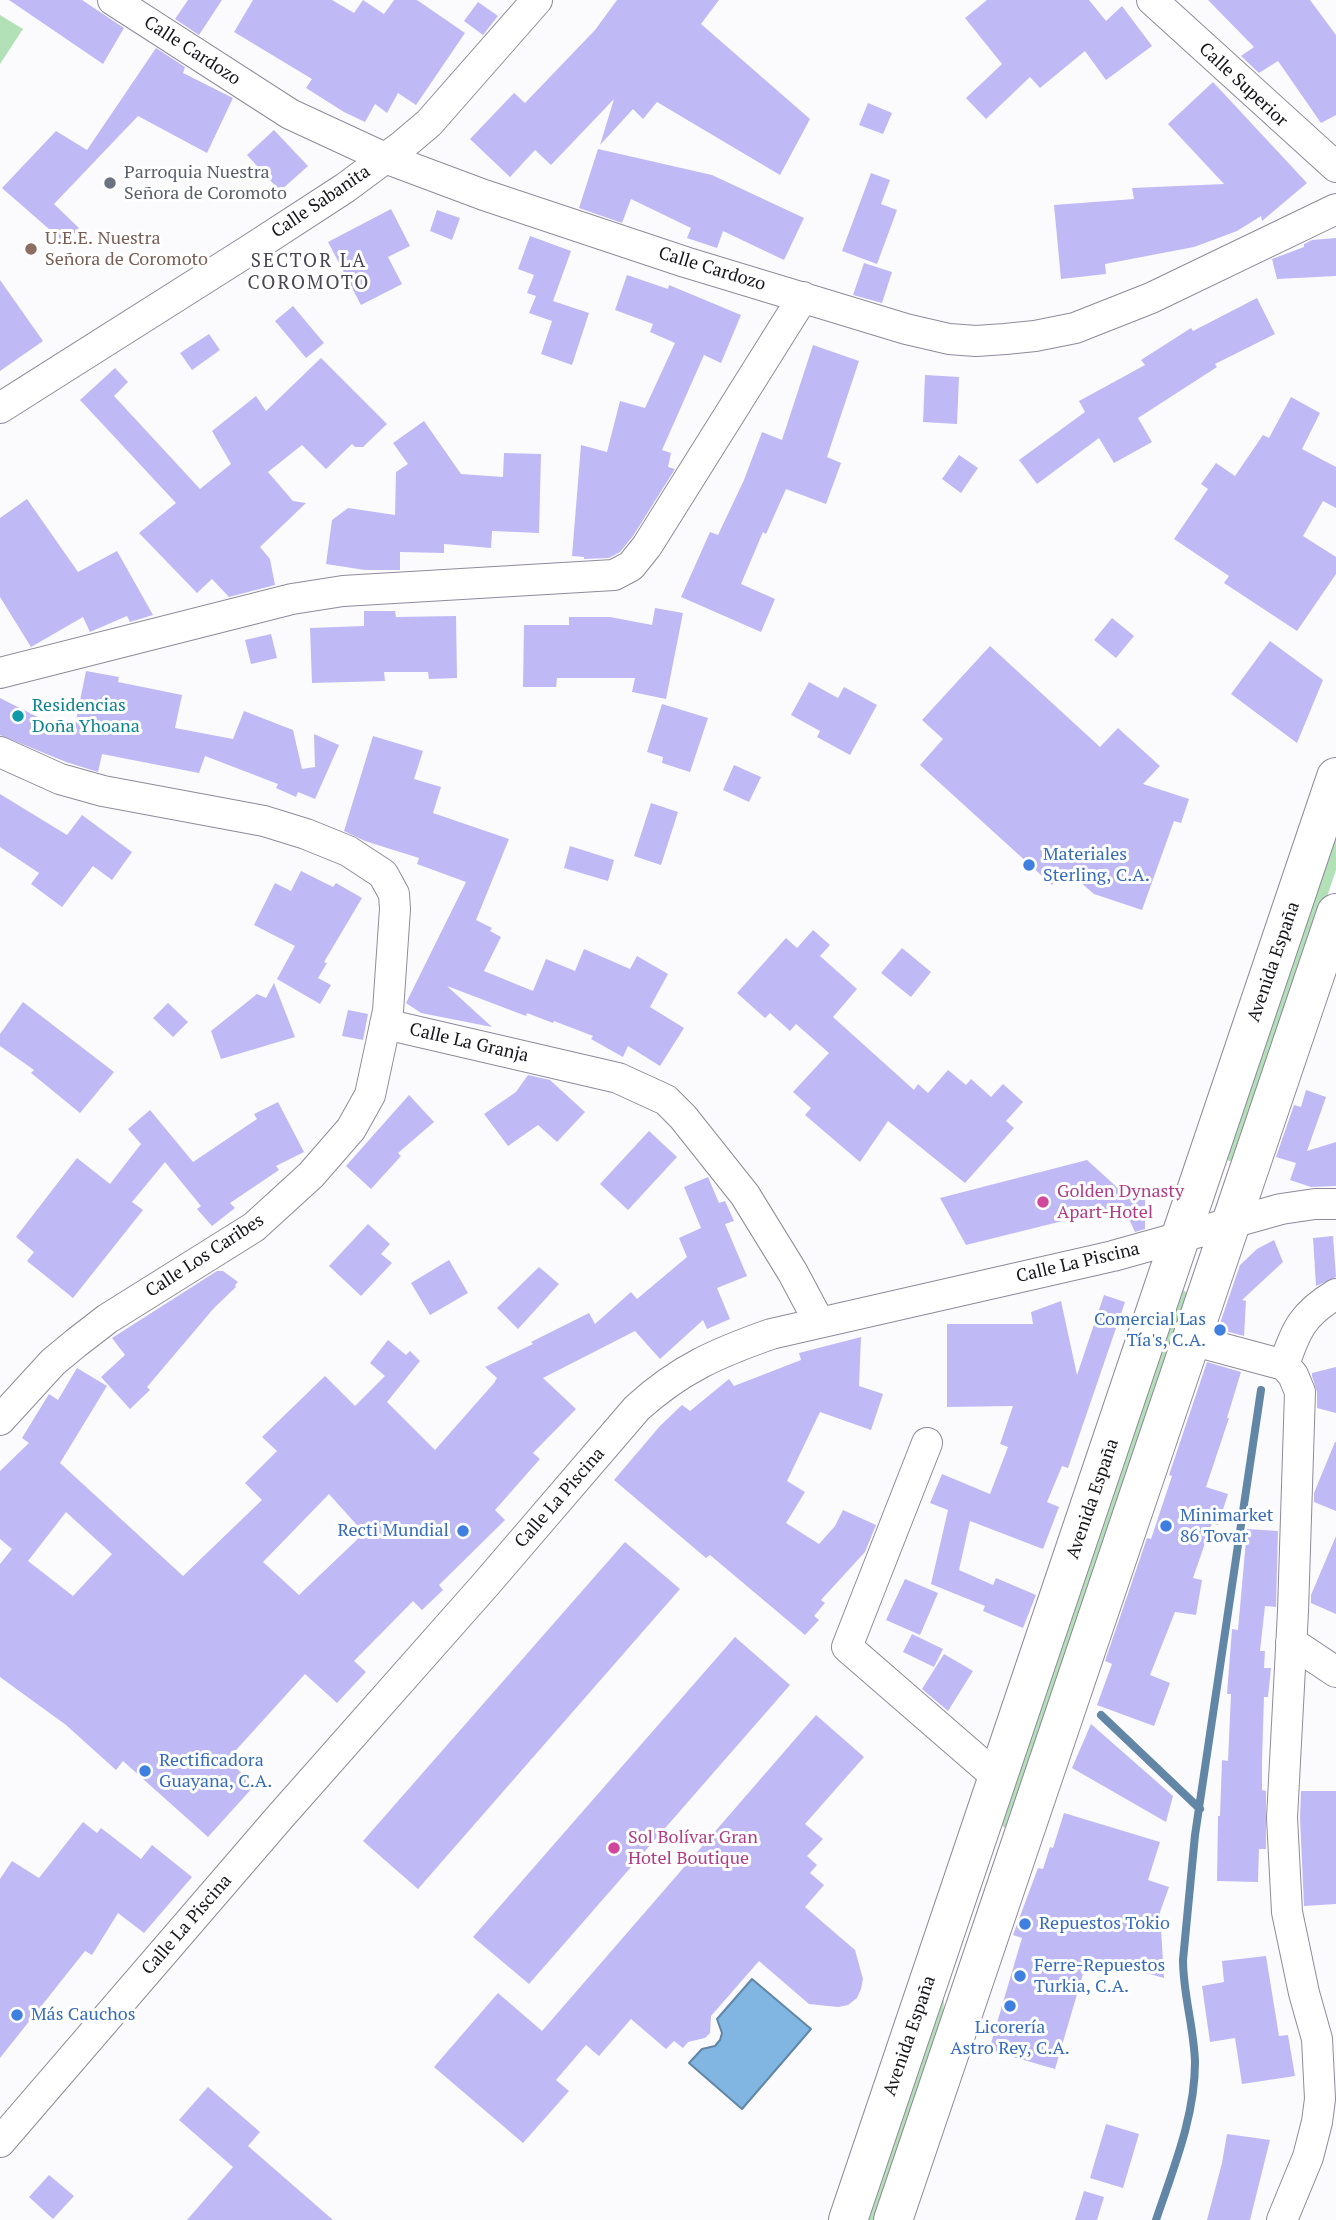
<!DOCTYPE html>
<html>
<head>
<meta charset="utf-8">
<style>
	body { margin:0 }
	canvas { display:block; background:#fbfafd }
</style>
</head>
<body>
<canvas width="1336" height="2220"></canvas>
<script>
const context = document.querySelector('canvas').getContext('2d');
context.lineJoin = 'round';
function fillPath(path, color) { context.fillStyle = color; context.fill(path, 'evenodd'); }
function stroke(path, color, width, dash) { context.strokeStyle = color; context.lineWidth = width; context.lineCap = dash ? 'butt' : 'round'; context.setLineDash(dash || []); context.stroke(path); }
function drawText(font, color, halo, rows, align = 'center') {
  context.font = font + ' "PT Serif",serif'; context.lineWidth = 6; context.setLineDash([]); context.textBaseline = 'middle'; context.strokeStyle = halo; context.fillStyle = color; for (const [text, x, y, turn = 0] of rows) {
    context.save(); context.translate(x, y); context.rotate((+turn || 0) * Math.PI / 180); context.textAlign = isNaN(turn) ? turn : align; if (halo) context.strokeText(text, 0, 0); context.fillText(text, 0, 0); context.restore();
  }
}
fillPath(new Path2D(`
	M 0,15 L 23,29 L 0,64 Z
	M 1336,821 L 1336,870 L 1252,1119 L 1233,1161 L 1229,1161 L 1225,1158 Z
	M 1183,1290 L 1190,1295 L 1006,1829 L 999,1823 Z
	M 944,1994 L 943,2028 L 879,2220 L 862,2220 Z`), '#b2e1b7');
const water = new Path2D(`
	M 752,1979 L 811,2029 L 742,2109 L 689,2063 L 702,2049 L 715,2046 L 720,2040 L 722,2033 L 717,2019 Z`);
fillPath(water, '#80b6e1');
stroke(water, '#6186a6', 2);
stroke(new Path2D(`
	M 1101,1715 L 1200,1809
	M 1156,2220 C 1173,2169 1195,2117 1195,2062 C 1194,2028 1183,1994 1183,1960 L 1195,1835 L 1261,1390`), '#6186a6', 8);
fillPath(new Path2D(`
	M 9,0 L 82,0 L 124,28 L 103,64 Z
	M 188,0 L 222,0 L 199,35 L 175,19 Z
	M 253,0 L 332,0 L 354,13 L 363,0 L 384,14 L 394,0 L 417,0 L 465,33 L 416,105 L 398,93 L 387,113 L 375,104 L 365,122 L 344,112 L 306,88 L 312,79 L 234,32 Z
	M 617,0 L 719,0 L 701,24 L 810,119 L 780,175 L 657,102 L 643,119 L 633,109 L 600,145 L 614,99 L 551,165 L 535,150 L 510,177 L 470,139 L 514,93 L 525,103 L 595,30 Z
	M 987,0 L 1089,0 L 1106,21 L 1122,6 L 1152,46 L 1106,80 L 1085,51 L 1040,88 L 1030,77 L 986,119 L 966,98 L 1002,64 L 965,18 Z
	M 1208,0 L 1310,0 L 1336,35 L 1336,115 L 1321,123 L 1278,61 L 1259,73 L 1241,56 L 1254,47 Z
	M 478,2 L 498,16 L 483,35 L 464,21 Z
	M 156,48 L 185,67 L 183,73 L 233,98 L 207,153 L 138,116 L 54,204 L 79,228 L 65,243 L 2,188 L 56,131 L 87,150 Z
	M 1213,82 L 1307,183 L 1262,221 L 1261,216 L 1237,231 L 1194,247 L 1105,264 L 1106,274 L 1061,279 L 1054,205 L 1134,199 L 1132,188 L 1224,184 L 1168,124 Z
	M 868,103 L 892,113 L 883,134 L 859,125 Z
	M 274,130 L 308,166 L 280,191 L 247,155 Z
	M 598,149 L 712,175 L 804,218 L 784,260 L 723,231 L 717,248 L 687,238 L 691,228 L 631,199 L 622,223 L 579,208 Z
	M 871,173 L 890,180 L 881,204 L 897,210 L 877,264 L 842,251 Z
	M 391,209 L 410,246 L 388,257 L 402,284 L 361,305 L 328,242 Z
	M 437,210 L 460,218 L 452,240 L 430,231 Z
	M 530,236 L 571,251 L 553,301 L 589,313 L 572,365 L 541,354 L 552,321 L 529,313 L 536,296 L 527,293 L 534,275 L 518,269 Z
	M 1336,238 L 1336,276 L 1277,279 L 1272,259 L 1304,247 L 1304,244 L 1312,240 Z
	M 864,263 L 892,272 L 882,303 L 853,295 Z
	M 627,275 L 668,289 L 669,285 L 741,315 L 721,363 L 704,355 L 662,450 L 671,453 L 668,467 L 675,469 L 633,536 L 620,552 L 609,558 L 584,559 L 584,557 L 572,556 L 581,445 L 607,452 L 620,401 L 645,408 L 675,343 L 650,332 L 653,324 L 615,310 Z
	M 0,280 L 43,341 L 0,371 Z
	M 1257,298 L 1275,334 L 1215,364 L 1217,367 L 1138,418 L 1152,442 L 1114,463 L 1099,438 L 1037,484 L 1019,460 L 1085,412 L 1079,401 L 1145,365 L 1141,360 L 1191,328 L 1193,331 Z
	M 293,306 L 324,343 L 306,358 L 275,321 Z
	M 209,334 L 220,350 L 192,370 L 180,353 Z
	M 813,345 L 859,361 L 827,457 L 841,463 L 826,504 L 786,489 L 766,534 L 763,532 L 741,584 L 775,599 L 761,632 L 681,597 L 710,532 L 718,535 L 744,480 L 762,432 L 782,440 Z
	M 321,358 L 387,424 L 363,447 L 355,447 L 352,444 L 326,469 L 302,445 L 268,472 L 293,501 L 306,503 L 260,547 L 270,559 L 275,585 L 229,597 L 212,579 L 197,593 L 139,533 L 176,503 L 80,400 L 115,368 L 128,382 L 114,396 L 200,489 L 231,464 L 212,431 L 256,396 L 266,411 Z
	M 925,375 L 959,377 L 957,424 L 923,422 Z
	M 1291,397 L 1320,413 L 1302,449 L 1336,467 L 1336,508 L 1323,501 L 1303,536 L 1336,557 L 1336,574 L 1297,631 L 1224,583 L 1229,576 L 1174,539 L 1208,489 L 1201,484 L 1216,463 L 1235,476 L 1263,435 L 1269,438 Z
	M 424,421 L 461,474 L 503,477 L 504,453 L 541,454 L 539,533 L 492,531 L 491,548 L 444,544 L 444,553 L 400,552 L 400,570 L 365,570 L 326,564 L 332,520 L 348,508 L 395,515 L 396,472 L 408,464 L 393,443 Z
	M 959,455 L 978,468 L 961,493 L 942,479 Z
	M 27,499 L 78,572 L 117,551 L 153,615 L 130,622 L 127,616 L 90,632 L 83,617 L 31,647 L 0,597 L 0,518 Z
	M 655,608 L 683,613 L 666,699 L 632,692 L 635,678 L 557,678 L 556,687 L 523,687 L 524,625 L 569,625 L 569,617 L 610,617 L 652,625 Z
	M 364,611 L 395,611 L 396,617 L 456,616 L 457,678 L 429,679 L 428,672 L 384,672 L 385,681 L 312,683 L 310,628 L 364,626 Z
	M 1112,618 L 1134,636 L 1116,658 L 1094,640 Z
	M 271,634 L 277,658 L 251,664 L 245,640 Z
	M 1270,641 L 1323,680 L 1297,743 L 1231,694 Z
	M 990,646 L 1100,747 L 1118,728 L 1160,766 L 1143,784 L 1189,799 L 1181,823 L 1174,821 L 1142,910 L 1094,894 L 1066,870 L 1052,885 L 920,765 L 943,739 L 922,720 Z
	M 86,671 L 119,677 L 118,682 L 182,695 L 175,728 L 233,739 L 244,711 L 293,730 L 302,769 L 315,767 L 314,734 L 339,745 L 315,799 L 298,792 L 296,797 L 276,788 L 278,784 L 205,756 L 199,773 L 102,754 L 98,772 L 66,762 L 0,735 L 0,698 L 73,735 Z
	M 809,682 L 838,698 L 844,687 L 877,705 L 850,755 L 817,737 L 820,731 L 791,715 Z
	M 662,704 L 708,718 L 690,772 L 662,763 L 663,757 L 647,752 Z
	M 373,736 L 423,751 L 414,779 L 441,787 L 433,813 L 509,839 L 476,920 L 492,928 L 490,931 L 501,937 L 484,971 L 533,991 L 546,959 L 575,971 L 584,949 L 630,969 L 637,956 L 668,974 L 650,1007 L 684,1028 L 660,1066 L 628,1046 L 623,1057 L 591,1039 L 593,1036 L 554,1021 L 553,1023 L 527,1013 L 526,1016 L 447,986 L 492,1027 L 421,1013 L 406,1003 L 466,882 L 417,864 L 419,858 L 365,841 L 344,831 Z
	M 734,765 L 761,777 L 749,802 L 723,790 Z
	M 0,794 L 67,835 L 82,815 L 132,852 L 112,880 L 93,866 L 62,907 L 31,884 L 39,873 L 0,847 Z
	M 651,803 L 678,812 L 661,865 L 634,856 Z
	M 570,846 L 614,860 L 608,881 L 564,868 Z
	M 301,871 L 333,887 L 336,883 L 362,898 L 324,962 L 327,963 L 318,978 L 331,985 L 320,1004 L 277,979 L 295,946 L 254,925 L 275,883 L 291,891 Z
	M 813,930 L 830,945 L 820,956 L 857,989 L 833,1017 L 914,1090 L 918,1084 L 928,1093 L 948,1070 L 966,1085 L 971,1079 L 991,1097 L 1003,1084 L 1023,1102 L 1006,1121 L 1014,1128 L 965,1183 L 888,1121 L 860,1162 L 805,1115 L 811,1108 L 793,1092 L 829,1053 L 796,1024 L 790,1031 L 770,1013 L 765,1018 L 737,993 L 786,938 L 797,948 Z
	M 902,948 L 931,972 L 911,997 L 881,973 Z
	M 274,983 L 295,1037 L 221,1059 L 211,1031 L 257,994 L 266,998 Z
	M 23,1002 L 114,1072 L 80,1113 L 31,1073 L 34,1070 L 0,1046 L 0,1034 Z
	M 168,1003 L 188,1022 L 173,1037 L 153,1018 Z
	M 348,1010 L 368,1014 L 363,1040 L 342,1036 Z
	M 528,1075 L 550,1080 L 585,1112 L 557,1142 L 538,1125 L 508,1146 L 484,1114 L 516,1092 Z
	M 1306,1090 L 1326,1097 L 1307,1151 L 1336,1142 L 1336,1186 L 1311,1187 L 1290,1180 L 1296,1163 L 1276,1157 L 1294,1105 L 1301,1107 Z
	M 409,1095 L 434,1122 L 398,1153 L 401,1156 L 371,1189 L 346,1166 Z
	M 278,1102 L 304,1152 L 276,1166 L 279,1170 L 230,1203 L 235,1208 L 212,1226 L 197,1209 L 201,1206 L 165,1162 L 132,1202 L 143,1210 L 73,1298 L 27,1261 L 34,1252 L 16,1237 L 77,1158 L 110,1184 L 141,1144 L 128,1129 L 150,1110 L 193,1162 L 257,1119 L 254,1114 Z
	M 649,1131 L 677,1157 L 628,1210 L 600,1184 Z
	M 1087,1160 L 1130,1199 L 1145,1198 L 1145,1229 L 1135,1232 L 1123,1206 L 966,1245 L 940,1198 Z
	M 708,1177 L 719,1203 L 725,1201 L 734,1221 L 725,1224 L 747,1276 L 717,1288 L 730,1319 L 707,1329 L 703,1320 L 660,1359 L 635,1331 L 543,1378 L 576,1409 L 533,1453 L 540,1459 L 495,1510 L 505,1520 L 439,1585 L 443,1590 L 422,1610 L 413,1601 L 354,1661 L 366,1672 L 337,1703 L 305,1674 L 227,1760 L 255,1785 L 208,1837 L 123,1761 L 116,1770 L 66,1725 L 0,1677 L 0,1564 L 12,1549 L 0,1539 L 0,1471 L 29,1443 L 22,1438 L 49,1394 L 58,1400 L 77,1368 L 107,1386 L 60,1463 L 183,1576 L 262,1500 L 245,1483 L 277,1451 L 262,1437 L 325,1376 L 355,1406 L 385,1376 L 370,1363 L 388,1340 L 406,1355 L 410,1351 L 420,1361 L 387,1402 L 435,1450 L 494,1383 L 497,1378 L 485,1367 L 533,1344 L 531,1342 L 589,1313 L 595,1324 L 631,1292 L 637,1299 L 687,1257 L 679,1238 L 701,1228 L 684,1187 ZM 329,1494 L 364,1533 L 299,1595 L 263,1562 ZM 66,1512 L 112,1554 L 73,1596 L 28,1561 Z
	M 368,1224 L 390,1244 L 381,1254 L 392,1263 L 361,1296 L 329,1266 Z
	M 1333,1236 L 1336,1277 L 1316,1286 L 1313,1238 Z
	M 1274,1240 L 1283,1262 L 1242,1300 L 1246,1301 L 1244,1336 L 1218,1329 L 1240,1265 L 1257,1249 Z
	M 449,1260 L 468,1293 L 430,1315 L 411,1283 Z
	M 539,1267 L 559,1284 L 518,1329 L 497,1308 Z
	M 217,1271 L 223,1271 L 238,1282 L 235,1285 L 236,1287 L 214,1308 L 147,1387 L 150,1390 L 130,1409 L 101,1377 L 125,1355 L 112,1338 Z
	M 1104,1295 L 1125,1302 L 1068,1468 L 1062,1466 L 1047,1502 L 1059,1507 L 1043,1549 L 970,1521 L 959,1570 L 993,1585 L 996,1578 L 1036,1595 L 1023,1628 L 983,1611 L 985,1606 L 931,1584 L 948,1510 L 930,1503 L 942,1474 L 990,1494 L 1008,1447 L 1000,1444 L 1013,1406 L 947,1407 L 947,1324 L 1033,1324 L 1031,1312 L 1061,1301 L 1077,1375 Z
	M 861,1337 L 859,1386 L 883,1394 L 871,1430 L 820,1412 L 787,1481 L 805,1492 L 786,1523 L 819,1544 L 835,1526 L 843,1510 L 876,1525 L 865,1552 L 821,1600 L 825,1603 L 814,1616 L 819,1620 L 805,1635 L 710,1555 L 706,1558 L 614,1480 L 660,1426 L 682,1405 L 690,1411 L 729,1379 L 734,1386 L 801,1360 L 799,1353 Z
	M 1207,1362 L 1241,1372 L 1227,1418 L 1229,1418 L 1206,1487 L 1228,1494 L 1218,1525 L 1212,1523 L 1193,1578 L 1202,1580 L 1196,1615 L 1175,1612 L 1150,1675 L 1170,1683 L 1154,1726 L 1097,1705 L 1112,1664 L 1105,1661 L 1147,1538 L 1151,1539 L 1172,1476 L 1169,1475 Z
	M 1336,1367 L 1336,1413 L 1317,1408 L 1317,1392 L 1312,1376 L 1312,1373 Z
	M 1335,1442 L 1336,1442 L 1336,1511 L 1314,1502 L 1314,1493 Z
	M 1247,1529 L 1278,1531 L 1276,1607 L 1265,1606 L 1260,1651 L 1265,1651 L 1264,1668 L 1271,1668 L 1268,1697 L 1264,1697 L 1262,1762 L 1262,1790 L 1266,1791 L 1266,1849 L 1259,1849 L 1258,1882 L 1217,1881 L 1218,1816 L 1220,1816 L 1222,1760 L 1228,1761 L 1231,1694 L 1227,1694 L 1232,1629 L 1238,1630 Z
	M 1336,1536 L 1336,1614 L 1311,1603 L 1311,1595 Z
	M 625,1542 L 680,1589 L 418,1889 L 363,1841 Z
	M 905,1579 L 938,1593 L 920,1635 L 886,1620 Z
	M 912,1634 L 943,1649 L 934,1667 L 903,1652 Z
	M 735,1637 L 790,1685 L 529,1984 L 473,1937 Z
	M 944,1654 L 973,1671 L 948,1711 L 922,1689 Z
	M 816,1715 L 864,1757 L 805,1824 L 823,1839 L 807,1856 L 817,1865 L 810,1873 L 824,1885 L 805,1907 L 855,1950 L 863,1979 L 861,1989 L 857,1998 L 848,2005 L 838,2007 L 809,2004 L 759,1961 L 711,2016 L 710,2033 L 705,2038 L 688,2042 L 683,2048 L 674,2041 L 666,2049 L 631,2019 L 599,2056 L 586,2045 L 556,2080 L 569,2091 L 523,2143 L 434,2067 L 498,1993 L 542,2031 Z
	M 1091,1724 L 1173,1796 L 1166,1822 L 1072,1768 Z
	M 1301,1791 L 1336,1791 L 1336,1904 L 1304,1906 L 1300,1818 Z
	M 1064,1813 L 1160,1842 L 1148,1880 L 1169,1887 L 1160,1912 L 1164,1978 L 1088,1957 L 1055,2069 L 989,2050 L 1022,1938 L 1013,1935 L 1038,1868 L 1043,1869 L 1050,1847 L 1053,1848 Z
	M 83,1822 L 97,1833 L 101,1828 L 141,1859 L 152,1845 L 192,1877 L 144,1933 L 118,1913 L 92,1955 L 85,1951 L 0,2058 L 0,1879 L 12,1861 L 39,1878 Z
	M 1266,1956 L 1279,2036 L 1288,2035 L 1295,2076 L 1242,2084 L 1235,2038 L 1210,2042 L 1202,1986 L 1224,1982 L 1222,1961 Z
	M 208,2087 L 260,2132 L 248,2146 L 333,2220 L 187,2220 L 233,2167 L 179,2120 Z
	M 1106,2124 L 1139,2134 L 1123,2188 L 1090,2178 Z
	M 1227,2134 L 1270,2140 L 1250,2220 L 1207,2220 L 1222,2163 Z
	M 49,2175 L 74,2196 L 53,2219 L 29,2197 Z
	M 1084,2191 L 1104,2197 L 1097,2220 L 1075,2220 Z`), '#bfbaf6');
const minor = new Path2D(`
	M 113,0 L 290,114 L 385,158 L 484,195 L 685,262 L 906,329 L 949,339 L 976,341 L 1005,339 L 1035,336 L 1075,328 L 1151,298 L 1336,209
	M 1152,0 L 1336,167
	M 0,408 L 248,251 L 345,188 L 403,145 L 429,123 L 537,0
	M 0,673 L 292,599 L 343,591 L 614,575 L 631,566 L 647,546 L 803,297
	M 0,752 L 60,779 L 103,791 L 264,821 L 306,834 L 348,851 L 383,874 L 394,894 L 395,909 L 388,1011 L 370,1095 L 351,1129 L 311,1175 L 254,1227 L 107,1319 L 76,1343 L 53,1362 L 0,1420
	M 385,1024 L 618,1078 L 666,1100 L 683,1117 L 745,1195 L 793,1273 L 819,1322
	M 1191,1340 L 1284,1365 C 1296,1329 1303,1314 1336,1294
	M 927,1443 L 847,1647 L 998,1778
	M 1291,1642 L 1336,1672
	M 0,2142 L 279,1818 L 486,1584 L 637,1408 C 680,1369 717,1353 771,1334 L 1113,1256 L 1281,1209 L 1315,1204 L 1336,1204
	M 1282,2220 L 1308,2157 L 1317,2122 L 1320,2099 L 1317,2039 L 1304,1993 L 1287,1912 L 1282,1818 L 1293,1611 L 1300,1392 L 1293,1375 L 1284,1365`);
const secondary = new Path2D(`
	M 848,2220 L 1336,777
	M 893,2220 L 1336,913`);
stroke(minor, '#908a9b', 32);
stroke(secondary, '#908a9b', 40);
stroke(minor, '#fff', 30);
stroke(secondary, '#fff', 38);
for (const [x, y, r, color] of [
	[110,183,7,"#6b7280"],
	[31,249,7,"#8d6e63"],
	[18,716,7,"#0f9aa8"],
	[1029,865,7,"#3f7fe0"],
	[1043,1202,7,"#d1479c"],
	[1220,1330,7,"#3f7fe0"],
	[1166,1526,7,"#3f7fe0"],
	[463,1531,7,"#3f7fe0"],
	[145,1771,7,"#3f7fe0"],
	[614,1848,7,"#d1479c"],
	[1025,1924,7,"#3f7fe0"],
	[1020,1976,7,"#3f7fe0"],
	[1010,2006,7,"#3f7fe0"],
	[17,2015,7,"#3f7fe0"]
]) { const dot = new Path2D(); dot.arc(x, y, r, 0, 2 * Math.PI); context.fillStyle = color; context.fill(dot); stroke(dot, '#fff', 2.5); }
drawText('18px', '#18161d', '#fff', [
	["Calle Cardozo",192,51,33],
	["Calle Superior",1243,85,43],
	["Calle Sabanita",321,202,-34],
	["Calle Cardozo",712,269,17],
	["Avenida España",1274,962,-71],
	["Calle La Granja",469,1043,13],
	["Calle Los Caribes",205,1256,-33],
	["Calle La Piscina",1078,1263,-13],
	["Calle La Piscina",560,1498,-49],
	["Avenida España",1093,1499,-71],
	["Calle La Piscina",187,1925,-49],
	["Avenida España",910,2036,-71]
]);
drawText('18px', '#5b616d', '#fff', [
	["Parroquia Nuestra",124,173],
	["Señora de Coromoto",124,194]
], 'left');
drawText('18px', '#785e54', '#fff', [
	["U.E.E. Nuestra",45,239],
	["Señora de Coromoto",45,260]
], 'left');
drawText('18px', '#0d838f', '#fff', [
	["Residencias",32,706],
	["Doña Yhoana",32,727]
], 'left');
drawText('18px', '#366cbe', '#fff', [
	["Materiales",1043,855],
	["Sterling, C.A.",1043,876],
	["Comercial Las",1206,1320,"right"],
	["Tía's, C.A.",1206,1341,"right"],
	["Minimarket",1180,1516],
	["86 Tovar",1180,1537],
	["Recti Mundial",449,1531,"right"],
	["Rectificadora",159,1761],
	["Guayana, C.A.",159,1782],
	["Repuestos Tokio",1039,1924],
	["Ferre-Repuestos",1034,1966],
	["Turkia, C.A.",1034,1987],
	["Más Cauchos",31,2015],
	["Licorería",1010,2028,"center"],
	["Astro Rey, C.A.",1010,2049,"center"]
], 'left');
drawText('18px', '#b23c85', '#fff', [
	["Golden Dynasty",1057,1192],
	["Apart-Hotel",1057,1213],
	["Sol Bolívar Gran",628,1838],
	["Hotel Boutique",628,1859]
], 'left');
context.letterSpacing = '2px';
drawText('19px', '#4b4655', '#fff', [
	["SECTOR LA",309,262],
	["COROMOTO",309,284]
]);
context.letterSpacing = '0px';
</script>
</body>
</html>
